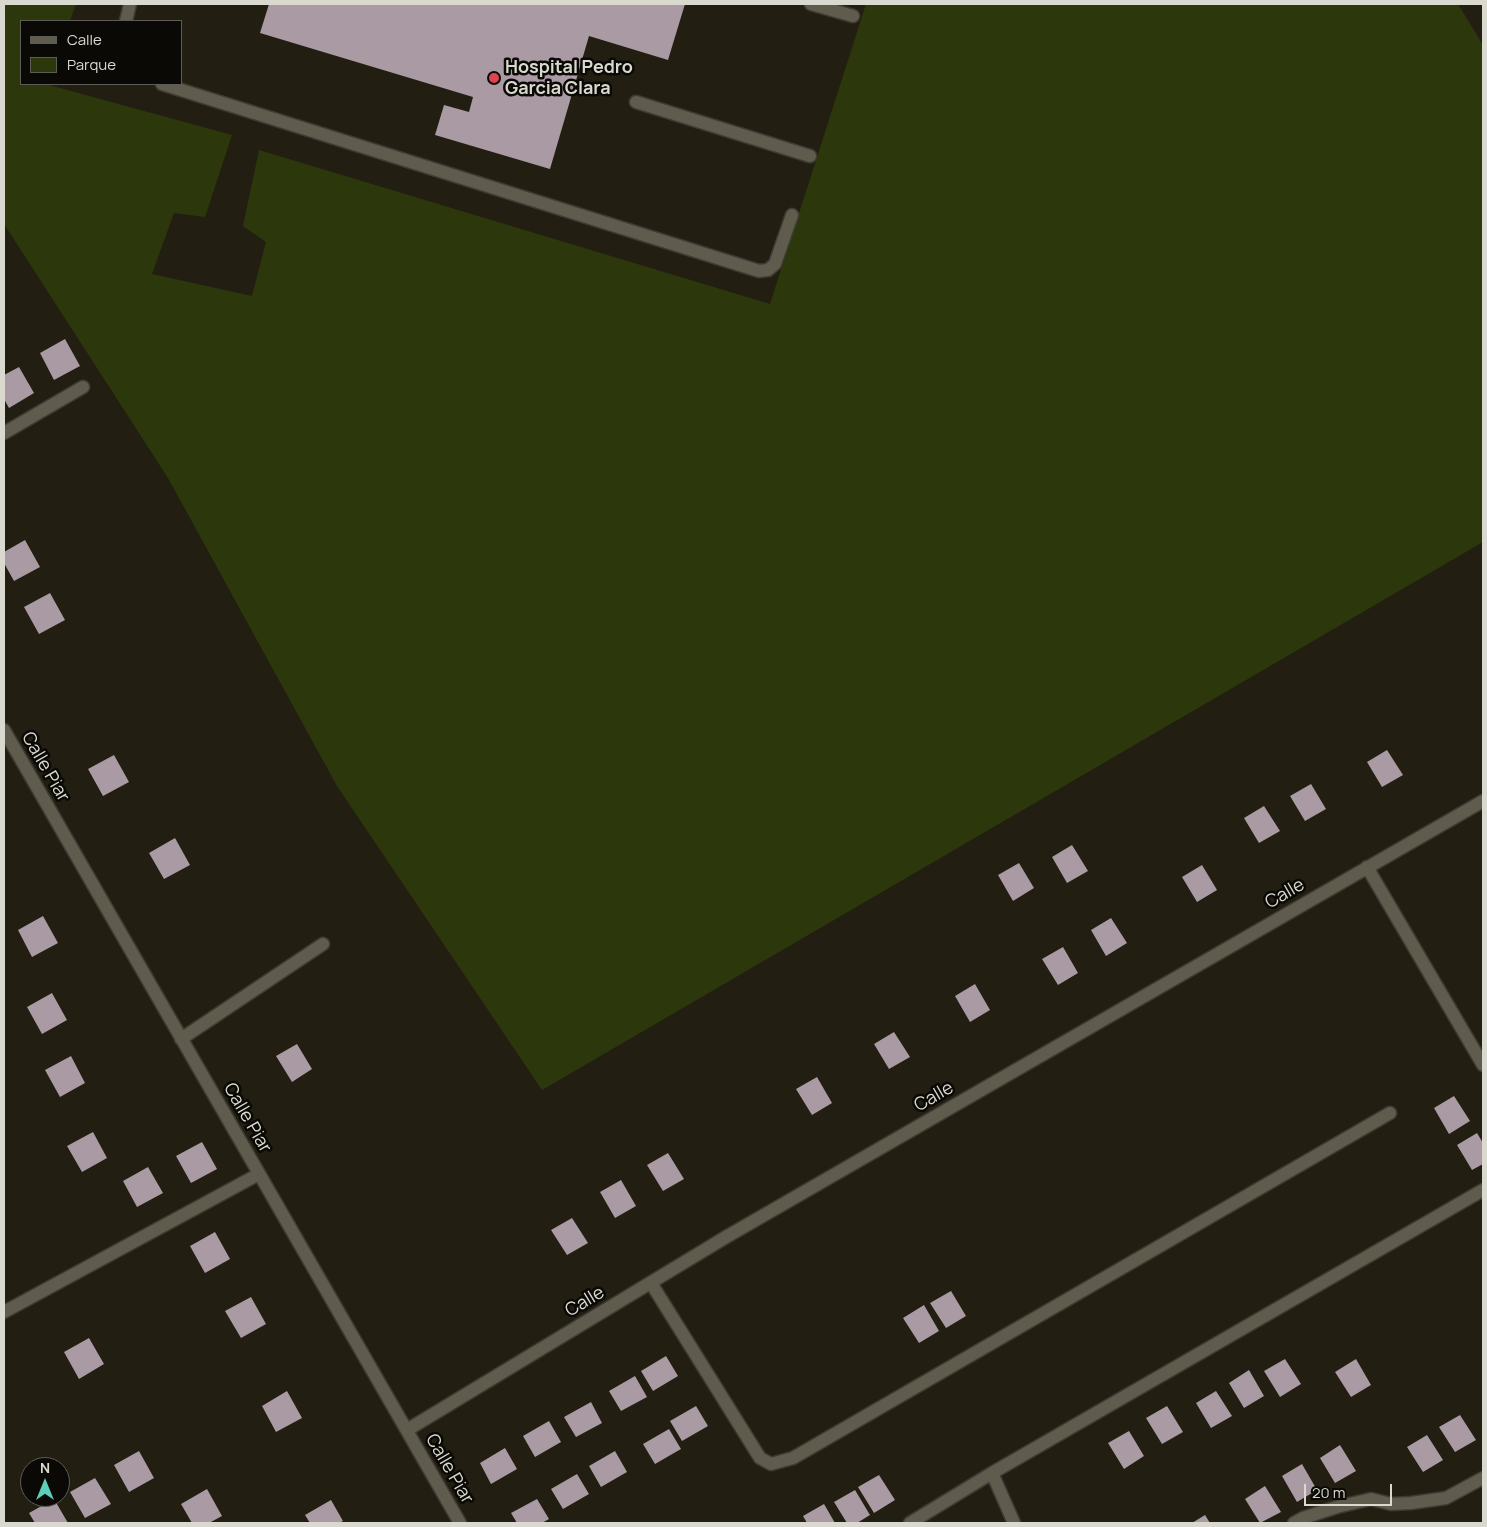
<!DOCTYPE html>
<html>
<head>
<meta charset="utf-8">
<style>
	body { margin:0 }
	#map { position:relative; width:1487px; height:1527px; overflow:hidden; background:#221f12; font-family:Manrope,sans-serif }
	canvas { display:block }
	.frame { position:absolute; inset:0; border:5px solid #dad9d0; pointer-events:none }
	.legend { position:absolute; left:20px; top:20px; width:162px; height:65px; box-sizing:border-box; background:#0a0905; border:1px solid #5d5c56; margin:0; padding:6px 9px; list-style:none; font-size:15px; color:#dad9d0 }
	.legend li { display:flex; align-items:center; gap:10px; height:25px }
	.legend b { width:25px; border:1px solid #5d5c56 }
	.north { position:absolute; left:20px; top:1457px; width:50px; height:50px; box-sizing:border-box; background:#0a0905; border:1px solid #5d5c56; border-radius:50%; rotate:0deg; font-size:14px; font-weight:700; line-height:20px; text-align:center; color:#dad9d0 }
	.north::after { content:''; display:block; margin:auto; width:18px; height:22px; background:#5dceb8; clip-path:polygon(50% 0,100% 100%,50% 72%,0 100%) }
	.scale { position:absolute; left:1304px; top:1484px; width:88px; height:22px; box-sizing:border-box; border:2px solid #dad9d0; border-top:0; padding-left:6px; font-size:15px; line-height:18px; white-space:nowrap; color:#dad9d0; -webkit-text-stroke:4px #0a0905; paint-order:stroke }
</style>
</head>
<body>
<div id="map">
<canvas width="1487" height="1527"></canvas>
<div class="frame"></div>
<ul class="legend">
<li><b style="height:6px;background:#5f5c4d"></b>Calle</li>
<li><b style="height:14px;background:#2c380c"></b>Parque</li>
</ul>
<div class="north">N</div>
<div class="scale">20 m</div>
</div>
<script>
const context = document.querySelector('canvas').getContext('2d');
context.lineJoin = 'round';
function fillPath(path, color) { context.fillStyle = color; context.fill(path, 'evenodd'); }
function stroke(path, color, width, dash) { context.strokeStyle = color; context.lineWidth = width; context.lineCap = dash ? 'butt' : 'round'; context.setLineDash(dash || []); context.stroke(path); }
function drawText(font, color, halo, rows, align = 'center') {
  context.font = font + ' Manrope,sans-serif'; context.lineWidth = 5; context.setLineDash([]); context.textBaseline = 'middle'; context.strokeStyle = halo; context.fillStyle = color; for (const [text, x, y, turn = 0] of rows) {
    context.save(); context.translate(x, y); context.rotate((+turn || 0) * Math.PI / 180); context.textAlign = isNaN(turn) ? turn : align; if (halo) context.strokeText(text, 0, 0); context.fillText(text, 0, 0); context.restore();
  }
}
fillPath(new Path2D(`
	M 4,4 L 76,4 L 70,21 L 21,21 L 21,84 L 49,84 L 49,85 L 232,135 L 205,217 L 174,213 L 152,274 L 252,296 L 266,242 L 243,226 L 259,150 L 770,304 L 866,4 L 1458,4 L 1483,45 L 1483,542 L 542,1090 L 337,786 L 168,478 L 4,224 Z`), '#2c380c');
fillPath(new Path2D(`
	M 269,4 L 685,4 L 668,60 L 589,36 L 550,169 L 435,135 L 444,105 L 469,112 L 473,97 L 260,33 Z
	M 65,339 L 80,366 L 54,380 L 40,353 Z
	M 19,367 L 34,393 L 9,408 L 4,399 L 4,375 Z
	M 25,540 L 40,567 L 14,581 L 4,563 L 4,552 Z
	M 50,593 L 65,620 L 39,634 L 24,607 Z
	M 1387,750 L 1403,775 L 1382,787 L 1367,762 Z
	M 114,755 L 129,782 L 103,796 L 88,769 Z
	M 1311,784 L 1326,809 L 1305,821 L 1290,796 Z
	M 1264,806 L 1280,831 L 1259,843 L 1244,818 Z
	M 175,838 L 190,865 L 164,879 L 149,853 Z
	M 1072,845 L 1088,871 L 1067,883 L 1052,857 Z
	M 1019,863 L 1034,888 L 1013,901 L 998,875 Z
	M 1202,865 L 1217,890 L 1197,902 L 1182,877 Z
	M 43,916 L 58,943 L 32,957 L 18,930 Z
	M 1111,918 L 1127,943 L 1106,956 L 1091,930 Z
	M 1063,947 L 1078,973 L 1058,985 L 1042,959 Z
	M 975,984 L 990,1010 L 970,1022 L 955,996 Z
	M 52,993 L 67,1020 L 42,1034 L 27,1007 Z
	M 894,1032 L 910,1057 L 889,1069 L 874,1044 Z
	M 297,1044 L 312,1069 L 292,1082 L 276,1056 Z
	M 71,1056 L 85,1083 L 60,1097 L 45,1070 Z
	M 817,1077 L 832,1103 L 812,1115 L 796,1089 Z
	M 1454,1096 L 1470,1121 L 1449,1134 L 1434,1108 Z
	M 93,1132 L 107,1158 L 82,1172 L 67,1146 Z
	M 1477,1133 L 1483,1143 L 1483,1164 L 1472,1170 L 1457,1145 Z
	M 202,1142 L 217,1169 L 191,1183 L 176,1156 Z
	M 668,1153 L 684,1179 L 663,1191 L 647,1165 Z
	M 148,1167 L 163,1193 L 137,1207 L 123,1181 Z
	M 621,1180 L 636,1206 L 615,1218 L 600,1192 Z
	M 572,1218 L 588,1243 L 567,1255 L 551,1230 Z
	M 215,1232 L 230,1259 L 205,1273 L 190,1246 Z
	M 951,1291 L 966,1316 L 946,1328 L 930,1303 Z
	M 251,1297 L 266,1324 L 241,1338 L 225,1311 Z
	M 924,1305 L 939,1331 L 919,1343 L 903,1318 Z
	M 89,1338 L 104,1364 L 79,1379 L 64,1352 Z
	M 666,1356 L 678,1376 L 653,1391 L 641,1371 Z
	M 1285,1359 L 1301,1384 L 1280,1397 L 1264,1371 Z
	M 1356,1359 L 1371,1385 L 1351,1397 L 1335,1372 Z
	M 1249,1370 L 1264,1396 L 1244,1408 L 1229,1383 Z
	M 635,1376 L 647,1397 L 621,1411 L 609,1391 Z
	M 287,1391 L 302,1418 L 276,1432 L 262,1406 Z
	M 1216,1391 L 1232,1416 L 1211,1428 L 1196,1403 Z
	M 591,1402 L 602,1423 L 576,1437 L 564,1417 Z
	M 696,1406 L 708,1426 L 682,1441 L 670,1421 Z
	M 1167,1406 L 1183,1432 L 1162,1444 L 1146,1418 Z
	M 1460,1415 L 1476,1440 L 1455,1452 L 1439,1427 Z
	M 549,1421 L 561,1442 L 535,1457 L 523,1436 Z
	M 669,1429 L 681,1449 L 655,1464 L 643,1444 Z
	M 1129,1431 L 1144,1456 L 1124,1469 L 1108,1443 Z
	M 1427,1435 L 1443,1460 L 1423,1472 L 1407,1447 Z
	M 1340,1445 L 1356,1471 L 1335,1483 L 1320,1458 Z
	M 505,1448 L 517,1469 L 491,1484 L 480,1463 Z
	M 139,1451 L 154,1478 L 129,1492 L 114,1465 Z
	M 615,1451 L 627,1472 L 601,1487 L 589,1466 Z
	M 1302,1464 L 1317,1490 L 1297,1502 L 1282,1476 Z
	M 577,1474 L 589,1494 L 563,1509 L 551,1489 Z
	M 879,1475 L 895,1500 L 874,1513 L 858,1487 Z
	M 95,1478 L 111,1504 L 85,1518 L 70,1492 Z
	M 1265,1486 L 1281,1512 L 1260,1523 L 1245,1499 Z
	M 207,1489 L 222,1516 L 209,1523 L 192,1523 L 181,1504 Z
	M 855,1490 L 870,1515 L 857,1523 L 847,1523 L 834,1502 Z
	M 54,1499 L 68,1523 L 35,1523 L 29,1513 Z
	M 537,1499 L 549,1519 L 542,1523 L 517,1523 L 511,1513 Z
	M 331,1500 L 343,1521 L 339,1523 L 310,1523 L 305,1515 Z
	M 824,1504 L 835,1523 L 807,1523 L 803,1516 Z
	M 1205,1515 L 1210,1523 L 1192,1523 Z`), '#aa9aa3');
const minor = new Path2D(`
	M 811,4 L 853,16
	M 126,21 L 130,4
	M 162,84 L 759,271 L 768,270 L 775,264 L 792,215
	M 636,102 L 810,156
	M 4,433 L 83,387
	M 4,730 L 460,1523
	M 1367,867 L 1483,1065
	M 181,1039 L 323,944
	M 651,1283 L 760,1458 L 771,1464 L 793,1458 L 1390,1113
	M 4,1312 L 259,1174
	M 407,1430 L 726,1237 L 1483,801
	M 992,1473 L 1014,1523
	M 910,1523 L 992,1473 L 1483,1190
	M 1294,1523 L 1303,1518 L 1337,1507 L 1371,1499 L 1391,1504 L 1411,1503 L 1446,1498 L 1483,1478`);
stroke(minor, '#3d3b33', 15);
stroke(minor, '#5f5c4d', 12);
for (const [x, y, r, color] of [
	[494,78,6,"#e0444e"]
]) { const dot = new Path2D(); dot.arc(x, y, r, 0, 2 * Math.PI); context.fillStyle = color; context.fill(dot); stroke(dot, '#0a0905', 2); }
drawText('bold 18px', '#dad9d0', '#0a0905', [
	["Hospital Pedro",505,68],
	["Garcia Clara",505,89]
], 'left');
drawText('18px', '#dad9d0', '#0a0905', [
	["Calle Piar",45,767,60],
	["Calle",1285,894,-30],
	["Calle",934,1097,-30],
	["Calle Piar",247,1118,60],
	["Calle",585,1302,-31],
	["Calle Piar",449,1469,60]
]);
</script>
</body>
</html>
